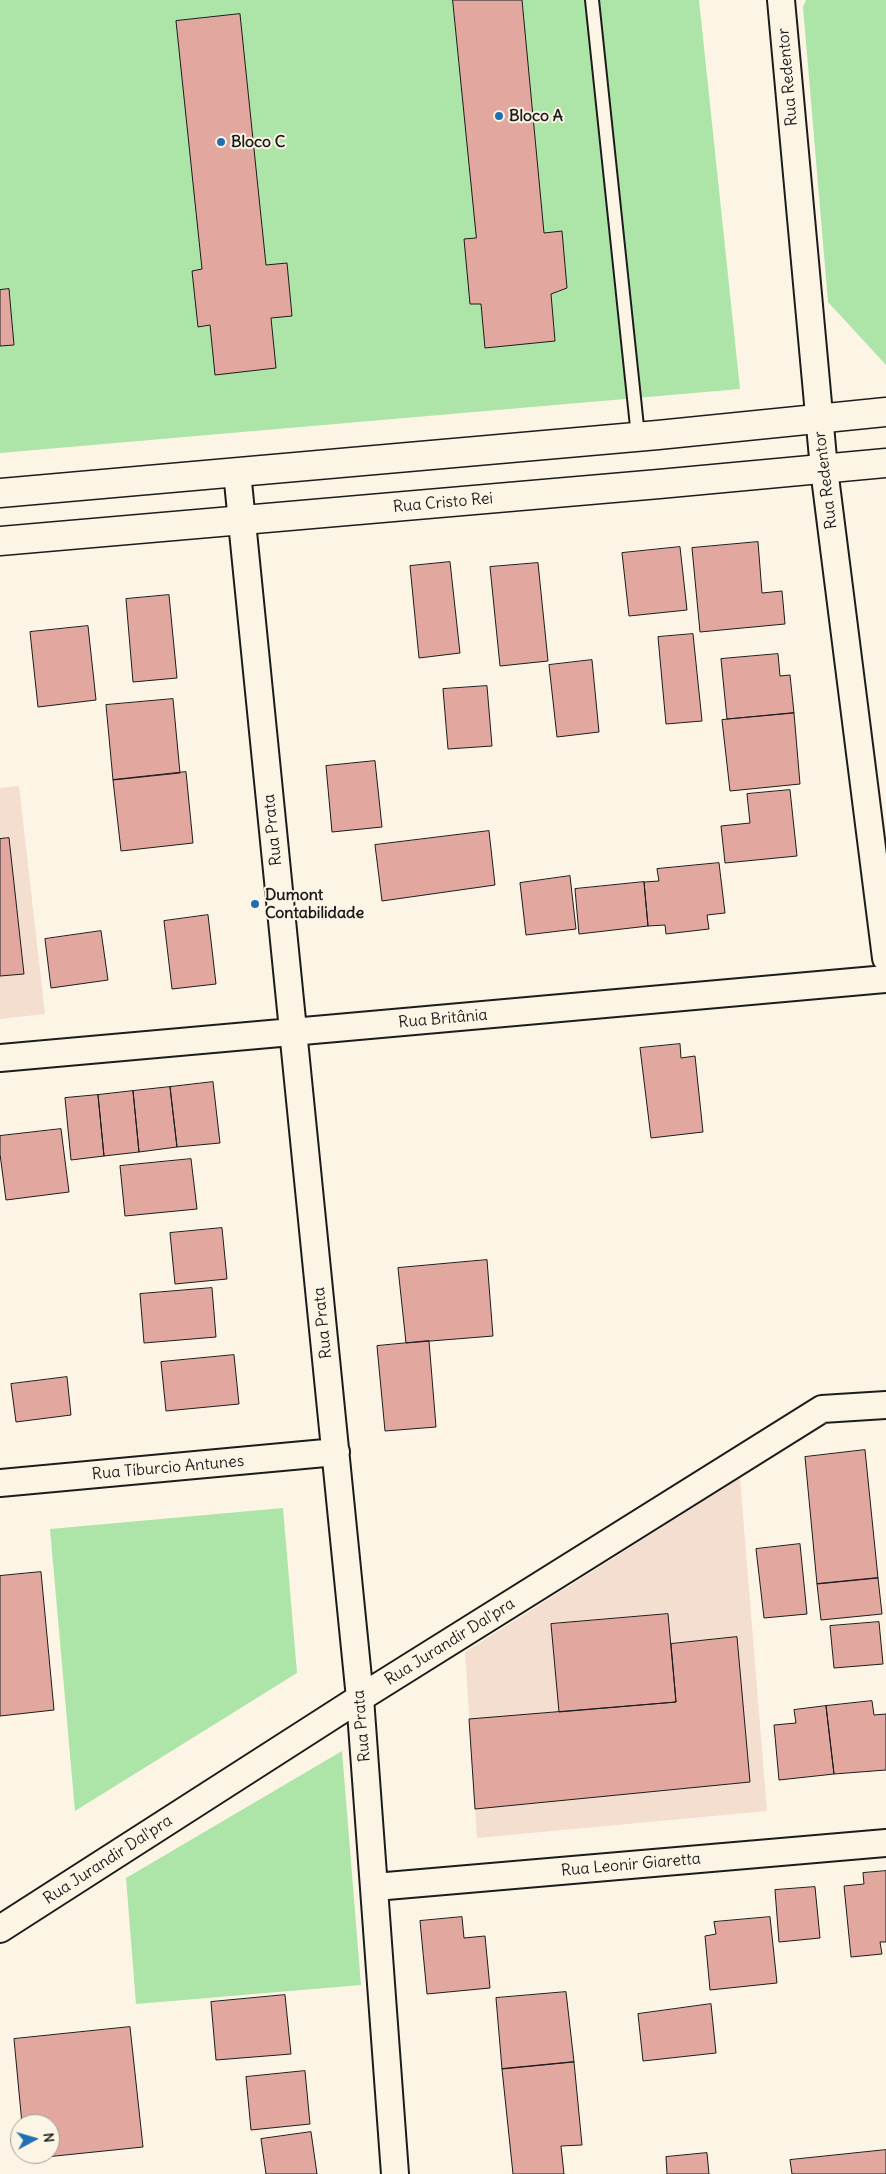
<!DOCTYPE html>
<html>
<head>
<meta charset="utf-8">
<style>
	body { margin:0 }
	#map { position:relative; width:886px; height:2174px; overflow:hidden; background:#fcf5e5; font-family:Delius,sans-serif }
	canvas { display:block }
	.north { position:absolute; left:10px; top:2114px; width:50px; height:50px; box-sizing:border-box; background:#fcf5e5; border:1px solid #a29e95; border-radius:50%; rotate:84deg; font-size:14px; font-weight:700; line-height:20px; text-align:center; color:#1c1c1c }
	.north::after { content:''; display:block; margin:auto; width:18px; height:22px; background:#1f6fb2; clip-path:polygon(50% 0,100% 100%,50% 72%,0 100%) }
</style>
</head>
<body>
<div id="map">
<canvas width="886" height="2174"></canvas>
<div class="north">N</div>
</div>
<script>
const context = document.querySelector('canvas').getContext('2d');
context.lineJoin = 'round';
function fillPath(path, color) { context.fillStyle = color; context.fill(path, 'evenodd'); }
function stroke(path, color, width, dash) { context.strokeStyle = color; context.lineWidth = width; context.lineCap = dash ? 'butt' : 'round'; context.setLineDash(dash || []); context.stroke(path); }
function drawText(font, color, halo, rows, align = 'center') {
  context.font = font + ' Delius,sans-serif'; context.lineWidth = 4; context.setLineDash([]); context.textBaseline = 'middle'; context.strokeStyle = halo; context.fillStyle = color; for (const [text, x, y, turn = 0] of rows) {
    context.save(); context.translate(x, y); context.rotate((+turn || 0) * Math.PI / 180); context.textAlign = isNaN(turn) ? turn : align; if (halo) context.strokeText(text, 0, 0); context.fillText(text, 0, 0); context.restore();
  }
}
fillPath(new Path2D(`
	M 19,786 L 45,1014 L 0,1019 L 0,788 Z
	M 740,1478 L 767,1811 L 477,1838 L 465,1652 Z`), '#f4ded0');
fillPath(new Path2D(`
	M 0,0 L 699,0 L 740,389 L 0,453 Z
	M 806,0 L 886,0 L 886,365 L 828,302 L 803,7 Z
	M 283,1508 L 297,1673 L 75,1811 L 50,1529 Z
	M 342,1751 L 361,1985 L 136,2004 L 126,1878 Z`), '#ade5a9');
const building = new Path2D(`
	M 453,0 L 522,0 L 544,233 L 562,231 L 567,288 L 551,294 L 555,341 L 485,348 L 481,304 L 470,304 L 464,239 L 476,238 Z
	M 240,14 L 266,265 L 287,263 L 292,316 L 271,318 L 276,368 L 215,375 L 210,325 L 198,327 L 192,271 L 202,269 L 176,21 Z
	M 9,289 L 14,345 L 0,346 L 0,290 Z
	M 758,542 L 762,593 L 782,591 L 785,624 L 700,632 L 692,548 Z
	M 680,547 L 687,610 L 629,616 L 622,553 Z
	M 450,562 L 460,653 L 419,658 L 410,566 Z
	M 538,563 L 548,661 L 500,666 L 490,567 Z
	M 169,595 L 177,678 L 133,682 L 126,599 Z
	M 88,626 L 96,700 L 38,707 L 30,632 Z
	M 693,634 L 702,721 L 666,724 L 658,637 Z
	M 778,654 L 780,676 L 790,675 L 794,713 L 727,719 L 721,659 Z
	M 592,660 L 599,732 L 557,737 L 549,665 Z
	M 487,686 L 492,746 L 448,749 L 443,689 Z
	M 173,699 L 180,773 L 113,780 L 106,705 Z
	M 794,713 L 800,784 L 730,791 L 722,720 Z
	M 375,761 L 382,827 L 332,832 L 326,766 Z
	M 186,772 L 193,843 L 121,851 L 113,780 Z
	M 790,790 L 797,856 L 725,863 L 721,826 L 750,823 L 747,794 Z
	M 489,831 L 495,885 L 382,901 L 375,845 Z
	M 9,838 L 24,974 L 0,976 L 0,839 Z
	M 719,863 L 725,913 L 707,915 L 709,929 L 666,934 L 665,925 L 648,926 L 644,882 L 659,881 L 657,869 Z
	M 570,876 L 576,929 L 526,935 L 520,883 Z
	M 644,882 L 648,926 L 579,934 L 575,889 Z
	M 208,915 L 216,984 L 172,989 L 164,921 Z
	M 101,931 L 108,980 L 51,988 L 45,939 Z
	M 680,1044 L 681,1058 L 695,1056 L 703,1132 L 651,1138 L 640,1048 Z
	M 213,1082 L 220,1143 L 177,1147 L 170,1087 Z
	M 170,1087 L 177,1147 L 139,1152 L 133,1091 Z
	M 133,1091 L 139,1152 L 104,1156 L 98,1095 Z
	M 98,1095 L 104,1156 L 71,1160 L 65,1098 Z
	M 61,1129 L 69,1192 L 6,1200 L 0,1154 L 0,1136 Z
	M 191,1159 L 197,1209 L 125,1216 L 120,1166 Z
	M 222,1228 L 227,1279 L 175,1284 L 170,1233 Z
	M 487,1260 L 493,1336 L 406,1343 L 398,1268 Z
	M 212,1288 L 216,1337 L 144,1343 L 140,1294 Z
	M 429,1341 L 436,1427 L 385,1431 L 377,1346 Z
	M 234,1355 L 239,1404 L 166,1411 L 161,1362 Z
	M 67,1377 L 71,1415 L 16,1422 L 11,1384 Z
	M 865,1450 L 878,1578 L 817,1584 L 805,1457 Z
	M 800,1544 L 807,1614 L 764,1618 L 756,1549 Z
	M 41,1572 L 54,1710 L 0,1716 L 0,1576 Z
	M 878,1578 L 882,1614 L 821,1620 L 817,1584 Z
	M 668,1614 L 676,1702 L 559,1712 L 551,1624 Z
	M 879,1622 L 883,1664 L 834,1668 L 830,1626 Z
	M 737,1637 L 750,1782 L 475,1809 L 469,1719 L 676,1702 L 671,1644 Z
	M 872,1701 L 874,1715 L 886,1714 L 886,1770 L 834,1774 L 826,1706 Z
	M 826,1706 L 834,1774 L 779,1780 L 774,1725 L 796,1723 L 794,1710 Z
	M 886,1871 L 886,1942 L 880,1942 L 882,1954 L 851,1957 L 844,1886 L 864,1884 L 863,1873 Z
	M 815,1887 L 820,1938 L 779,1942 L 775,1890 Z
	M 462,1917 L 464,1938 L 485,1936 L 490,1988 L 427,1994 L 420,1921 Z
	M 770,1917 L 777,1983 L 710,1990 L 705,1936 L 716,1934 L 714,1922 Z
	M 566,1992 L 574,2062 L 502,2069 L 496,1998 Z
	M 285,1995 L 291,2054 L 216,2060 L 211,2002 Z
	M 711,2004 L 716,2053 L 643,2061 L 638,2014 Z
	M 130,2027 L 143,2147 L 26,2159 L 25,2154 L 50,2154 L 50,2124 L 22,2124 L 14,2039 Z
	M 574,2062 L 582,2145 L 561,2146 L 564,2174 L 513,2174 L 502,2069 Z
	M 305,2071 L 310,2124 L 251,2130 L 246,2077 Z
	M 311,2132 L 317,2174 L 266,2174 L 261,2139 Z
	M 886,2150 L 886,2174 L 792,2174 L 790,2160 Z
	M 707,2153 L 709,2174 L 667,2174 L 666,2157 Z`);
fillPath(building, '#e2a8a0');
stroke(building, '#1c1c1c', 1);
const service = new Path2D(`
	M 592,0 L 638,436`);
const minor = new Path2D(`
	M 781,0 L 824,469 L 886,958
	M 237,472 L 360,1698 L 395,2174
	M 0,1058 L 886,979
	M 0,1483 L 336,1452
	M 375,1887 L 886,1843
	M 0,1929 L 360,1698 L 822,1409 L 886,1405`);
const tertiary = new Path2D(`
	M 0,493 L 658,435 L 886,412
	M 0,541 L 659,484 L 886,463`);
stroke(service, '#1c1c1c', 16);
stroke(minor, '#1c1c1c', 30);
stroke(tertiary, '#1c1c1c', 31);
stroke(service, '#fcf5e5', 12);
stroke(minor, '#fcf5e5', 26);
stroke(tertiary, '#fcf5e5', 28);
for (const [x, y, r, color] of [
	[499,116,5,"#1f6fb2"],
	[221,142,5,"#1f6fb2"],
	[255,904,5,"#1f6fb2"]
]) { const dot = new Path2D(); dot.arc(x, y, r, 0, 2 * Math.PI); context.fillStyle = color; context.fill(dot); stroke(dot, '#fcf5e5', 2); }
drawText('16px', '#1c1c1c', '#fcf5e5', [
	["Rua Redentor",788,77,-95],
	["Rua Redentor",826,480,-97],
	["Rua Cristo Rei",443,503,-5],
	["Rua Prata",273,830,-96],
	["Rua Britânia",443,1019,-5],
	["Rua Prata",323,1323,-96],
	["Rua Tíburcio Antunes",168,1468,-5],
	["Rua Jurandir Dal'pra",450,1642,-32],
	["Rua Prata",362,1726,-95],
	["Rua Jurandir Dal'pra",108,1860,-33],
	["Rua Leonir Giaretta",631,1865,-5]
]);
drawText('bold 16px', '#1c1c1c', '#fcf5e5', [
	["Bloco A",509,116],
	["Bloco C",231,142],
	["Dumont",265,895],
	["Contabilidade",265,913]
], 'left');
</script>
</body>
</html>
